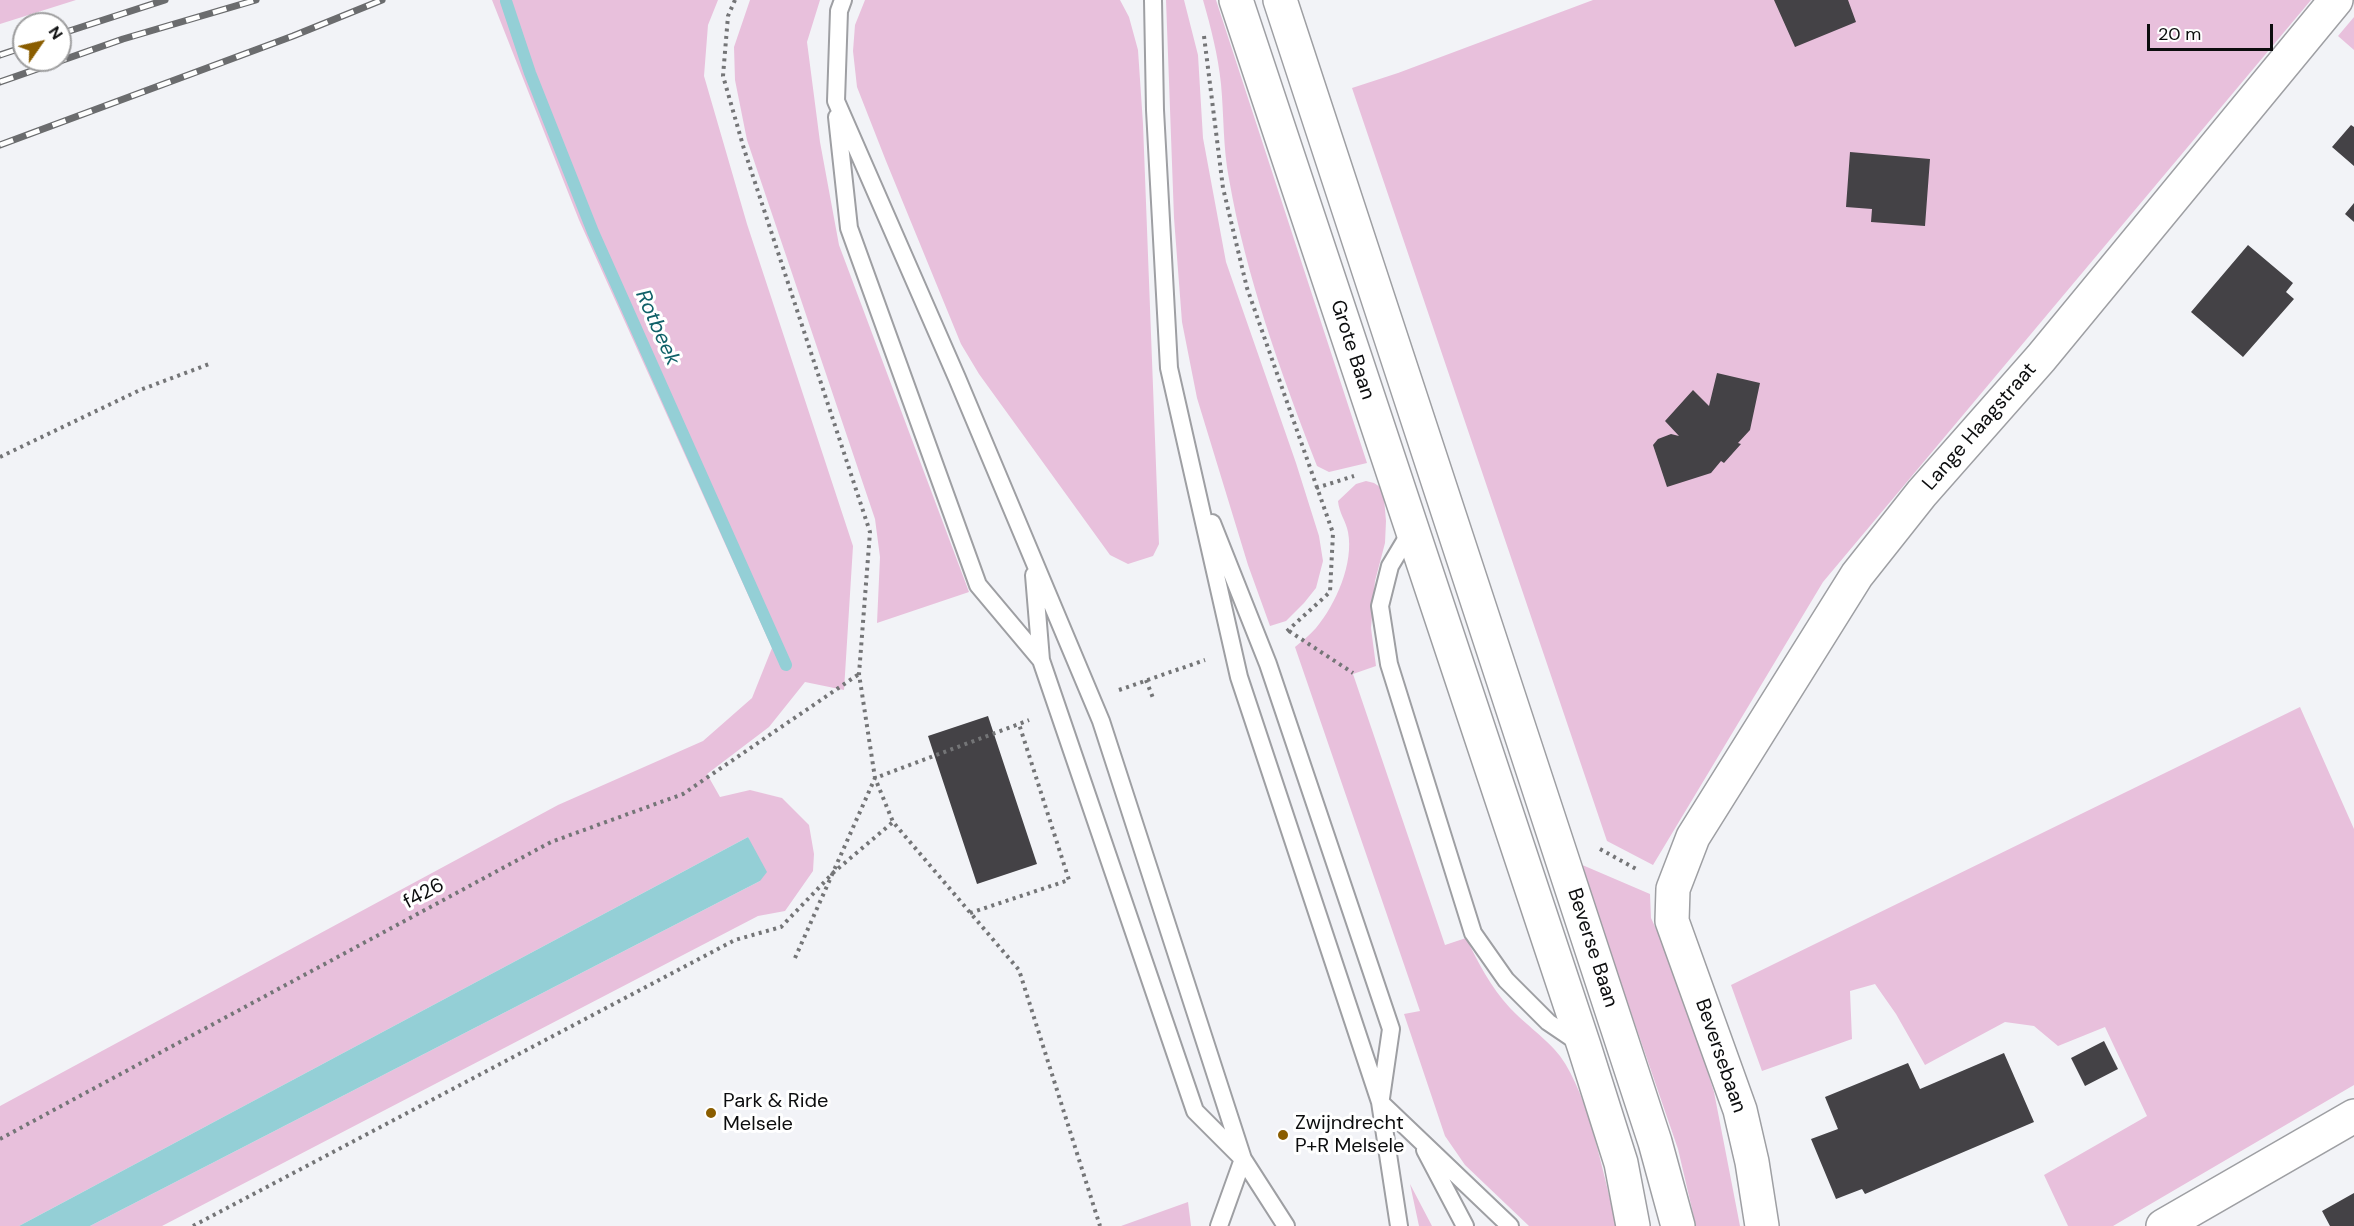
<!DOCTYPE html>
<html>
<head>
<meta charset="utf-8">
<style>
	body { margin:0 }
	#map { position:relative; width:2354px; height:1226px; overflow:hidden; background:#f2f3f7; font-family:"DM Sans",sans-serif }
	canvas { display:block }
	.north { position:absolute; left:12px; top:12px; width:60px; height:60px; box-sizing:border-box; background:#fff; border:2px solid #9e9e9f; border-radius:50%; rotate:56deg; font-size:16px; font-weight:700; line-height:24px; text-align:center; color:#0c0d0e }
	.north::after { content:''; display:block; margin:auto; width:21px; height:27px; background:#8a5d00; clip-path:polygon(50% 0,100% 100%,50% 72%,0 100%) }
	.scale { position:absolute; left:2147px; top:24px; width:126px; height:27px; box-sizing:border-box; border:3px solid #0c0d0e; border-top:0; padding-left:8px; font-size:18px; line-height:21px; white-space:nowrap; color:#0c0d0e; -webkit-text-stroke:4px #fff; paint-order:stroke }
</style>
</head>
<body>
<div id="map">
<canvas width="2354" height="1226"></canvas>
<div class="north">N</div>
<div class="scale">20 m</div>
</div>
<script>
const context = document.querySelector('canvas').getContext('2d');
context.lineJoin = 'round';
function fillPath(path, color) { context.fillStyle = color; context.fill(path, 'evenodd'); }
function stroke(path, color, width, dash) { context.strokeStyle = color; context.lineWidth = width; context.lineCap = dash ? 'butt' : 'round'; context.setLineDash(dash || []); context.stroke(path); }
function drawText(font, color, halo, rows, align = 'center') {
  context.font = font + ' "DM Sans",sans-serif'; context.lineWidth = 6; context.setLineDash([]); context.textBaseline = 'middle'; context.strokeStyle = halo; context.fillStyle = color; for (const [text, x, y, turn = 0] of rows) {
    context.save(); context.translate(x, y); context.rotate((+turn || 0) * Math.PI / 180); context.textAlign = isNaN(turn) ? turn : align; if (halo) context.strokeText(text, 0, 0); context.fillText(text, 0, 0); context.restore();
  }
}
fillPath(new Path2D(`
	M 0,0 L 76,0 L 0,24 Z
	M 492,0 L 718,0 L 708,25 L 704,76 L 747,224 L 853,546 L 844,690 L 805,682 L 769,727 L 707,774 L 720,797 L 750,790 L 782,798 L 809,825 L 814,854 L 813,871 L 785,911 L 758,916 L 162,1226 L 90,1226 L 760,881 L 748,837 L 19,1226 L 0,1226 L 0,1106 L 558,805 L 703,741 L 752,698 L 772,648 L 579,220 Z
	M 750,0 L 820,0 L 807,42 L 820,142 L 839,245 L 969,592 L 877,623 L 880,557 L 875,519 L 747,140 L 735,80 L 734,47 Z
	M 865,0 L 1120,0 L 1129,17 L 1138,50 L 1143,124 L 1159,544 L 1153,556 L 1128,564 L 1110,555 L 979,374 L 961,344 L 886,161 L 857,87 L 853,51 L 855,25 Z
	M 1166,0 L 1184,0 L 1198,55 L 1203,138 L 1226,262 L 1296,463 L 1319,536 L 1323,561 L 1316,588 L 1304,603 L 1286,621 L 1270,626 L 1248,565 L 1197,398 L 1182,322 L 1174,218 Z
	M 1203,0 L 1216,0 L 1367,463 L 1329,472 L 1317,466 C 1281,373 1246,277 1229,179 C 1223,148 1224,116 1221,84 C 1218,55 1211,28 1203,0 Z
	M 1593,0 L 2311,0 L 1823,582 L 1653,865 L 1607,841 L 1352,88 L 1398,73 Z
	M 2354,17 L 2354,50 L 2338,36 Z
	M 1366,481 L 1374,483 L 1380,487 L 1384,498 L 1386,521 L 1385,543 L 1375,581 L 1371,628 L 1376,666 L 1353,674 L 1445,945 L 1466,938 C 1479,964 1490,986 1510,1008 C 1524,1023 1549,1041 1560,1056 C 1590,1097 1603,1176 1617,1226 L 1529,1226 L 1465,1165 L 1445,1136 L 1404,1014 L 1420,1011 L 1295,647 C 1302,641 1310,635 1316,628 C 1336,604 1354,563 1348,532 C 1346,521 1339,513 1338,501 L 1356,484 Z
	M 2300,707 L 2354,829 L 2354,1085 L 2113,1226 L 2068,1226 L 2044,1175 L 2147,1116 L 2105,1027 L 2058,1046 L 2034,1026 L 2005,1022 L 1925,1065 L 1896,1014 L 1875,984 L 1850,991 L 1852,1039 L 1762,1071 L 1731,985 Z
	M 1580,864 L 1650,894 L 1651,918 L 1675,970 L 1714,1092 L 1740,1226 L 1696,1226 L 1678,1149 Z
	M 1410,1184 L 1432,1226 L 1419,1226 Z
	M 1188,1202 L 1191,1226 L 1121,1226 Z`), '#e8c0dc');
fillPath(new Path2D(`
	M 748,837 L 767,872 L 760,881 L 90,1226 L 19,1226 Z`), '#94cfd6');
stroke(new Path2D(`
	M 506,1 L 530,73 L 593,232 L 786,665`), '#94cfd6', 12);
fillPath(new Path2D(`
	M 1774,0 L 1848,0 L 1856,22 L 1795,47 Z
	M 2351,125 L 2354,127 L 2354,166 L 2332,147 Z
	M 1850,152 L 1930,159 L 1925,226 L 1871,222 L 1872,209 L 1846,207 Z
	M 2354,203 L 2354,222 L 2345,214 Z
	M 2248,245 L 2293,283 L 2286,292 L 2294,299 L 2243,357 L 2191,312 Z
	M 1717,373 L 1760,383 L 1750,430 L 1738,443 L 1741,444 L 1724,463 L 1721,461 L 1711,473 L 1667,487 L 1653,445 L 1658,439 L 1671,434 L 1679,436 L 1665,421 L 1693,390 L 1709,406 Z
	M 988,716 L 1037,864 L 977,884 L 928,736 Z
	M 2104,1041 L 2118,1069 L 2085,1086 L 2071,1058 Z
	M 2004,1053 L 2034,1122 L 1865,1194 L 1862,1189 L 1836,1199 L 1811,1139 L 1838,1129 L 1825,1097 L 1908,1063 L 1920,1089 Z
	M 2354,1193 L 2354,1226 L 2330,1226 L 2322,1211 Z`), '#444246');
const lane = new Path2D(`
	M 843,0 L 839,11 L 836,101 L 957,378 L 1101,721 L 1243,1159 L 1219,1226
	M 1153,0 L 1155,110 L 1169,368 L 1239,677 L 1380,1102 L 1399,1226
	M 837,117 L 849,228 L 978,585 L 1041,660
	M 1212,523 L 1268,664 L 1391,1029 L 1381,1098
	M 1411,531 L 1390,566 L 1380,606 L 1389,664 L 1473,933 L 1506,980 L 1548,1022 L 1579,1043
	M 1034,575 L 1041,660 L 1195,1111 L 1243,1159 L 1286,1226
	M 1380,1102 L 1510,1226
	M 1425,1150 L 1465,1226`);
const street = new Path2D(`
	M 1762,1226 L 1752,1162 L 1740,1110 L 1672,921 L 1673,889 L 1693,837 L 1857,575 L 1922,493 L 2041,358 L 2336,0
	M 2163,1226 L 2354,1116`);
const primary = new Path2D(`
	M 1236,0 L 1584,1046 L 1621,1163 L 1633,1226
	M 1280,0 L 1655,1142 L 1678,1226`);
stroke(lane, '#9e9fa3', 20);
stroke(street, '#9e9fa3', 36);
stroke(primary, '#9e9fa3', 36);
stroke(new Path2D(`
	M 735,0 L 728,16 L 723,76 L 744,149 L 870,532 L 859,674 L 875,778 L 893,822 L 1019,970 L 1100,1226
	M 1204,36 L 1223,188 L 1247,288 L 1333,533 L 1330,592 L 1286,632
	M 0,457 L 140,390 L 212,363
	M 1316,488 L 1354,476
	M 1289,631 L 1353,673
	M 1146,680 L 1153,698
	M 1119,690 L 1205,660
	M 1600,849 L 1638,870
	M 970,913 L 1069,880 L 1019,724 L 1029,720
	M 795,958 L 875,778 L 1019,724
	M 0,1139 L 551,842 L 683,794 L 859,674
	M 193,1226 L 735,940 L 781,927 L 834,872 L 893,822`), '#747577', 4, [3, 4.5]);
stroke(lane, '#fff', 16);
stroke(street, '#fff', 33);
stroke(primary, '#fff', 33);
const rail = new Path2D(`
	M 60,34 L 165,0
	M 0,55 L 24,47
	M 0,82 L 123,39 L 256,0
	M 0,145 L 293,36 L 382,0`);
stroke(rail, '#6b6c6e', 7);
stroke(rail, '#fff', 4.5, [14]);
for (const [x, y, r, color] of [
	[711,1113,6,"#8a5d00"],
	[1283,1135,6,"#8a5d00"]
]) { const dot = new Path2D(); dot.arc(x, y, r, 0, 2 * Math.PI); context.fillStyle = color; context.fill(dot); stroke(dot, '#fff', 2); }
drawText('20px', '#0c0d0e', '#fff', [
	["Grote Baan",1352,350,72],
	["Lange Haagstraat",1980,427,-49],
	["f426",424,894,-28],
	["Beverse Baan",1592,948,72],
	["Beversebaan",1720,1056,71]
]);
drawText('20px', '#0c0d0e', '#fff', [
	["Park & Ride",723,1102],
	["Melsele",723,1125],
	["Zwijndrecht",1295,1124],
	["P+R Melsele",1295,1147]
], 'left');
drawText('italic 21px', '#106169', '#fff', [
	["Rotbeek",657,328,66]
]);
</script>
</body>
</html>
